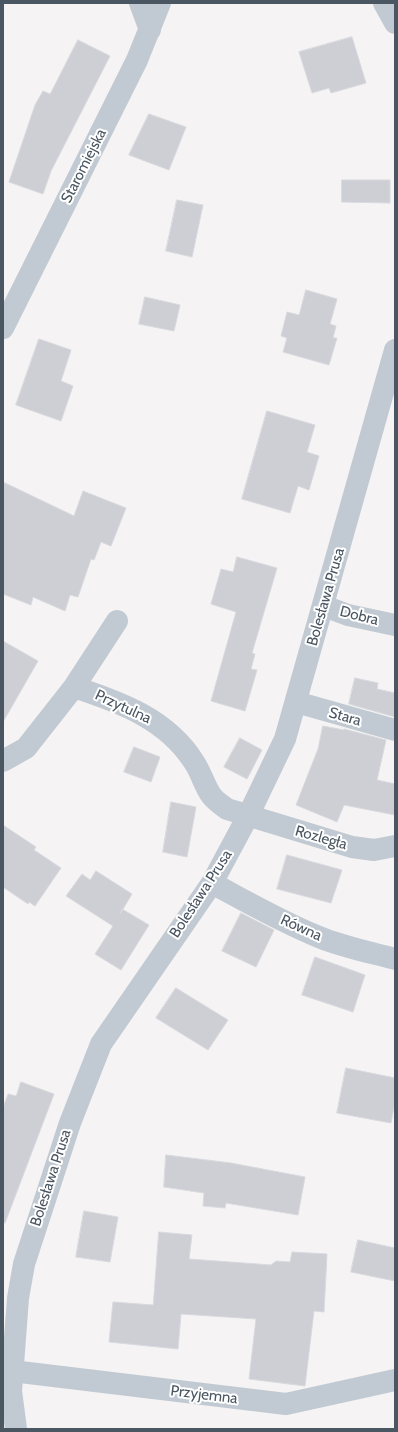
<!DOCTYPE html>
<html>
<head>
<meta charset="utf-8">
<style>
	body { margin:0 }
	#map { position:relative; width:398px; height:1432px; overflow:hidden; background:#f5f3f3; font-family:Cabin,sans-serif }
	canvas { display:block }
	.frame { position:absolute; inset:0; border:4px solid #4a5661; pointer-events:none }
</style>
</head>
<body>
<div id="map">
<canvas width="398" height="1432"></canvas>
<div class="frame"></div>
</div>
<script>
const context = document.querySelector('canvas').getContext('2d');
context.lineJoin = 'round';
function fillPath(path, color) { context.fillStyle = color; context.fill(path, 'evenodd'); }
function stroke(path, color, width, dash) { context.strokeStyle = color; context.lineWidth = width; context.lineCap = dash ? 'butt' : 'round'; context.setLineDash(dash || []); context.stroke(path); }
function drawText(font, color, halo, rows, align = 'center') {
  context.font = font + ' Cabin,sans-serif'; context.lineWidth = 4; context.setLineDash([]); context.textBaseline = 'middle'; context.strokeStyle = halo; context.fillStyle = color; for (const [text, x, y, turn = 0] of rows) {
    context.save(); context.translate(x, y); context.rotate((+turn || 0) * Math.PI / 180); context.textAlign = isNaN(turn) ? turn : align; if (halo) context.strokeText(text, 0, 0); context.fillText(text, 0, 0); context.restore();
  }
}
const building = new Path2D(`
	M 352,37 L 366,83 L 331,93 L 329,88 L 312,93 L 299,52 Z
	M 78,40 L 110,56 L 51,171 L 43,194 L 9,182 L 35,105 L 43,91 L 50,94 Z
	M 149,114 L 186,127 L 169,170 L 129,155 Z
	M 342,180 L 390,180 L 390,203 L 342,202 Z
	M 177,200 L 203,205 L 192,257 L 166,251 Z
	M 306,290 L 337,299 L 330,324 L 336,326 L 333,338 L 337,338 L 329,365 L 283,352 L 287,338 L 281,336 L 287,312 L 299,315 Z
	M 145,297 L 180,305 L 174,331 L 139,324 Z
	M 39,339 L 71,350 L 61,381 L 73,386 L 61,421 L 16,405 Z
	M 267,411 L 315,425 L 307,452 L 319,456 L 309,490 L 298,486 L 290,513 L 242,499 Z
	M 3,482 L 74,516 L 83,491 L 126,508 L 111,546 L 101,542 L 94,560 L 91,559 L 78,597 L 70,595 L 65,611 L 33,597 L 31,605 L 3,594 Z
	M 237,557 L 277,568 L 252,653 L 255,654 L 251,669 L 257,670 L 245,711 L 211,701 L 236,612 L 211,604 L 221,569 L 233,572 Z
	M 3,641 L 38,661 L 3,722 Z
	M 355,678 L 378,683 L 377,689 L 395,693 L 395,717 L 349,704 Z
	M 323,726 L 344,730 L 344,729 L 386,740 L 377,780 L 395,784 L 395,815 L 344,805 L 337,822 L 296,805 L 318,749 Z
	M 240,738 L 262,750 L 247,779 L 224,767 Z
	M 134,747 L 160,757 L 151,782 L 124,772 Z
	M 171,802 L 196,807 L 187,857 L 163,852 Z
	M 3,825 L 36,847 L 34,850 L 61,868 L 35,906 L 29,902 L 28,904 L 3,887 Z
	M 287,855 L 342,870 L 331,903 L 277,889 Z
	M 96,871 L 132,894 L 120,914 L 122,909 L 149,925 L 121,970 L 95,954 L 113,926 L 66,896 L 82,874 L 90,880 Z
	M 241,913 L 274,930 L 256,967 L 222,951 Z
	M 315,957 L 365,975 L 353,1012 L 302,995 Z
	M 176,988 L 228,1020 L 208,1050 L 156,1018 Z
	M 346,1068 L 395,1078 L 395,1102 L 391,1123 L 337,1113 Z
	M 21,1082 L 54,1094 L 5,1223 L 3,1222 L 3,1108 L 8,1094 L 16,1096 Z
	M 166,1155 L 231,1163 L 305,1177 L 298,1215 L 226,1203 L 225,1208 L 203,1206 L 204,1193 L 164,1187 Z
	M 84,1211 L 118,1217 L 110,1262 L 76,1257 Z
	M 159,1232 L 192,1235 L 189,1259 L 271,1265 L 276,1261 L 290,1262 L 292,1252 L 327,1254 L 324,1312 L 314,1311 L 305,1386 L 249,1379 L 256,1319 L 181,1314 L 178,1349 L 109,1342 L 113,1302 L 153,1305 Z
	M 358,1240 L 395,1248 L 395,1281 L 351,1272 Z`);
fillPath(building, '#cdcfd5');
stroke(building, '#d7d9de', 1);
stroke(new Path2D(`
	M 140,3 L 150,30
	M 384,3 L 395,23
	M 324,606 L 348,615 L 395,625
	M 74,687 C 120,702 167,719 194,762 C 201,772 204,785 211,795 C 215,801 222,805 227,809 L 352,847 L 374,850 L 395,846
	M 296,702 L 395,730
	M 3,761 L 26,748 L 74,687 L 117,621
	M 212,883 C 247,902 282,922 319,937 C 343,947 369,952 395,959
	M 12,1371 L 286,1404 L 395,1380
	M 16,1429 L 11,1391 L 18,1298 L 24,1264 L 70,1123 L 101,1044 L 212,883 L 248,816 L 285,739 L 395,350`), '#c1cad2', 22);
stroke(new Path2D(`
	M 3,328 L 137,60 L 160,3`), '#c1cad2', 22);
drawText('15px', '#4a5661', '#fff', [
	["Staromiejska",84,166,-63],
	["Bolesława Prusa",326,597,-74],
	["Dobra",359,616,14],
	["Przytulna",123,707,25],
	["Stara",345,717,16],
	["Rozległa",321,838,16],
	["Bolesława Prusa",201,894,-57],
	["Równa",301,928,24],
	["Bolesława Prusa",51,1178,-72],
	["Przyjemna",204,1395,7]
]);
</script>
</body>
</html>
